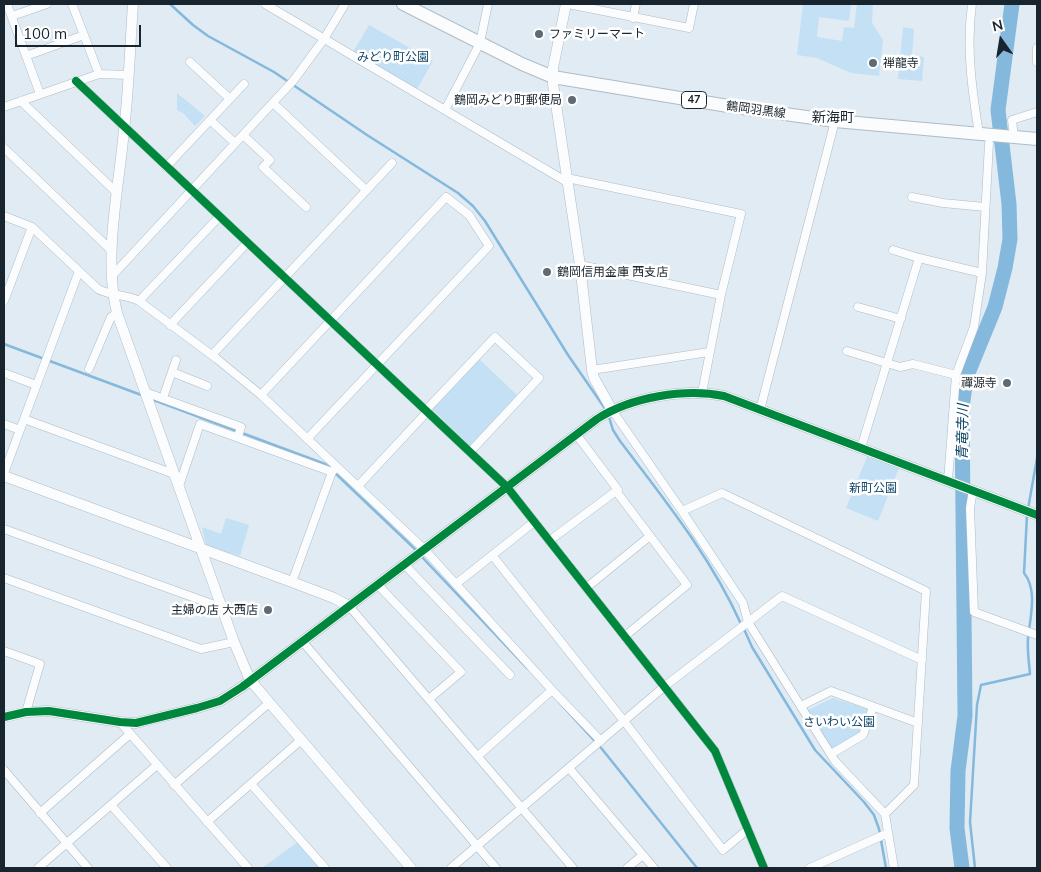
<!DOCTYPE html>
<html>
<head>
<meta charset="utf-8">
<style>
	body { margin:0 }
	#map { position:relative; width:1041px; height:872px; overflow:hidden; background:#e0ebf3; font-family:Mulish,sans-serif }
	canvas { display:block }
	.frame { position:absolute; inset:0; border:5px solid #19252e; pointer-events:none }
	.north { position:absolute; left:976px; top:15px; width:50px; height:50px; -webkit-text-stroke:4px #fff; paint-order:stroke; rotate:347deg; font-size:14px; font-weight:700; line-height:20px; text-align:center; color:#19252e }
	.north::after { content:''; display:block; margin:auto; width:18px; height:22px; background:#19252e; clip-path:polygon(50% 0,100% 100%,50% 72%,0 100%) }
	.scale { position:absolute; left:15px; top:25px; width:126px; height:22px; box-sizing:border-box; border:2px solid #19252e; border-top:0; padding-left:6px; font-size:15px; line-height:18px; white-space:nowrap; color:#19252e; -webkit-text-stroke:4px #fff; paint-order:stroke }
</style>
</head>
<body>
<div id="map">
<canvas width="1041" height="872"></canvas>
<div class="frame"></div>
<div class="north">N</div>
<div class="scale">100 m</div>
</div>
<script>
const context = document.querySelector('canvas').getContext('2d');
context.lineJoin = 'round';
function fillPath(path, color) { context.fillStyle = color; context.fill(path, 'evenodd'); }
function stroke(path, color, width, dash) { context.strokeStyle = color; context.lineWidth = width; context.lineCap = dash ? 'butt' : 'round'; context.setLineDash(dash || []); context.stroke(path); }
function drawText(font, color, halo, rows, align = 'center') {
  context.font = font + ' Mulish,"Noto Sans JP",sans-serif'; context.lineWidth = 5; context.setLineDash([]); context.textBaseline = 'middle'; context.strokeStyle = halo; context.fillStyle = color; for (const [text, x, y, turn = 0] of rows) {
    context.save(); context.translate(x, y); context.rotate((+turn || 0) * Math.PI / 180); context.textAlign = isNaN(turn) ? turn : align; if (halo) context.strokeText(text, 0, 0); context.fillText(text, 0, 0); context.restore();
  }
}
fillPath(new Path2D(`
	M 803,4 L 851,4 L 849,21 L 819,17 L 817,37 L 842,41 L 844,27 L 854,28 L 857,4 L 873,4 L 872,23 L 883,40 L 879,76 L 851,73 L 817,58 L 797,55 Z
	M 369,25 L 433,61 L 417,89 L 353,52 Z
	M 903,27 L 914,29 L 912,55 L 924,57 L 922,81 L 898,79 Z
	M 177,93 L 205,116 L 195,126 L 183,113 L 177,110 Z
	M 479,359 L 517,395 L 470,446 L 431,408 Z
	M 867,457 L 899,468 L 878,521 L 846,508 Z
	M 226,518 L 249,525 L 240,556 L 206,546 L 202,527 L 221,534 Z
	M 833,698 L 868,709 L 861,733 L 832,750 L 806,711 Z
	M 299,841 L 322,868 L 262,868 Z`), '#c4e0f5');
stroke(new Path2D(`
	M 170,4 L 193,25 L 208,36 L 274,72 L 367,135 L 458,193 L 473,206 L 485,221 L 568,355 L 606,410
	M 4,344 L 144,396
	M 151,399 L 325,464 L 330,468
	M 608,414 L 613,430 L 620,441 C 664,499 711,557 741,624
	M 334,472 L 417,551
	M 1028,509 L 1037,458
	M 420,555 L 528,669
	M 744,629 L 752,647 L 815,750 L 864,802 L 874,815 L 879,829 L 886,868
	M 559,702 L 602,749 L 697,868
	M 975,868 L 970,822 L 977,705 L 981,685 L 1030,674 C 1029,662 1027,650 1028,638 C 1030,618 1038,590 1024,573 L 1027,515`), '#84b8dd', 2.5);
stroke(new Path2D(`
	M 962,868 L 957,828 L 958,771 L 965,716 L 962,408 L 966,378 L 995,307 L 1005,268 L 1010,239 L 1009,204 L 998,110 L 1012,4`), '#84b8dd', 15);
const minor = new Path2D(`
	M 7,4 L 40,94
	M 72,4 L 99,74
	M 265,4 L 567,182
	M 568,4 L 689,28 L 694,4
	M 972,4 C 966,47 972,90 979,134
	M 12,16 L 47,4
	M 633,18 L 636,4
	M 1037,48 L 1037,62
	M 26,56 L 84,35
	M 190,62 L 230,99
	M 76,81 L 507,487 L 715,751 L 764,868
	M 21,101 L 117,193
	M 273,103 L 366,190
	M 4,107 L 99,74 L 128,75
	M 445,110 L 480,43 L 488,4
	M 210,120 L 235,143
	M 243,135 L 270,160 L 263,167 L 306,207
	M 1014,137 L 1012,120 L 1037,112
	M 4,148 L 112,251
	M 166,167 L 244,84
	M 567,178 L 741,214 L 721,295 L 702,393
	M 912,197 L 943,203 L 985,207
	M 4,216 L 32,227 L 98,289 C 110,296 126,294 139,301 L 217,359 L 261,395 L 424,549 L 552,690 L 601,741
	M 893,250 L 919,258
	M 580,265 L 721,295
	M 112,276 L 293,81 L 324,39 L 345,4
	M 4,301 L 32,227
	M 139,301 L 219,217
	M 858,307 L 901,319
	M 170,325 L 247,243
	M 847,351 L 900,367 L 913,364 L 956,375
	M 212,355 L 392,163
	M 89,369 L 111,317 L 117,313
	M 592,370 L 709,352
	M 172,372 L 207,386
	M 4,373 L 36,385
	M 145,392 L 241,427 L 238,437
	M 261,395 L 446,197 L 469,215 L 489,246 L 307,439
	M 163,398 L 176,360
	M 426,410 L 495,337 L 539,378 L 470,452
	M 612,410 L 682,511 L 743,603 L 748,622 L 835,761 L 885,814 L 894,868
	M 760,410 L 835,121
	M 24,419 L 174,474
	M 4,424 L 20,430
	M 576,434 L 618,490 L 616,491 L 687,585 L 625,636
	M 861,448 L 919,258 L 982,273
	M 4,473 L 79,271
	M 948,481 L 956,375 L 974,327 L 982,273 L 989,143
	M 179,486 L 200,424 L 332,472
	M 358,486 L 427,412
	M 973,490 L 970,508 L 974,612 L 1037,635
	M 682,511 L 722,493 L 926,591 L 914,785 L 885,814
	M 4,529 L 223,608
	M 549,541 L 616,491
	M 492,555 L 624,721 L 723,850 L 747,830
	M 404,564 L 510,675
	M 4,578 L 201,649 L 234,642
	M 292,582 L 332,472 L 335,469
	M 377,584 L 461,672 L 429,699
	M 456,584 L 534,522
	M 586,588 L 650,536
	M 349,606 L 573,868
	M 302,641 L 496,868
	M 4,651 L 40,664 L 26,712
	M 801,706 L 831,691 L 918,723
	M 120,722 L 248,868
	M 831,754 L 863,735 L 873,707
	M 478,756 L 552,690
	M 569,768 L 654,868
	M 4,770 L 88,868
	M 251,784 L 325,868
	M 174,785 L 269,703
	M 111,805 L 167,868
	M 40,813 L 130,734
	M 207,822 L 301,740
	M 38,868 L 157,765
	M 451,868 L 665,686 L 782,596 L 922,660
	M 627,868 L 643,855
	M 810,868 L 888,833`);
const tertiary = new Path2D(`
	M 133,4 C 130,46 129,88 124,130 C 119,187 103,257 117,313 L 234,642 L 250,680 L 411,868
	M 566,4 L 553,68 L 553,84 L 580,265 L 592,370 L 594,378 L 612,410
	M 4,476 L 292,582 L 334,598 L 349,606
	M 4,717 L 26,712 L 49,711 L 120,722 L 136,723 L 197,708 L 220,701 L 242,687 L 597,419 C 631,397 685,388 724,396 L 1037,515`);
const primary = new Path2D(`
	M 403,4 L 522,64 L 553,77 L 728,106 L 835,121 L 1037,139`);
stroke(minor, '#b0bbc3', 9);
stroke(tertiary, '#b0bbc3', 11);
stroke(primary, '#b0bbc3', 14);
stroke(minor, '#fafcfd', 8);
stroke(tertiary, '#fafcfd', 10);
stroke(primary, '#fafcfd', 12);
stroke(new Path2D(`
	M 76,81 L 507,487 L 715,751 L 764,868
	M 4,717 L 26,712 L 49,711 L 120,722 L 136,723 L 197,708 L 220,701 L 242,687 L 597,419 C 631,397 685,388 724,396 L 1037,515`), '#00873e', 8);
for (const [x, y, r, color] of [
	[539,34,5,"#5f6a73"],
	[873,63,5,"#5f6a73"],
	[572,100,5,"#5f6a73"],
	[547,272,5,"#5f6a73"],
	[1007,383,5,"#5f6a73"],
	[268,610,5,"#5f6a73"]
]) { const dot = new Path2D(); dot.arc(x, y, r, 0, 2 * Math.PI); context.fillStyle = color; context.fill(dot); stroke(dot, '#fff', 2); }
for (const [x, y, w] of [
	[694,100,25]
]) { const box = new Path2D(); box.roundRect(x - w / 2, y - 8.5, w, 17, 4); context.fillStyle = '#fff'; context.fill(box); stroke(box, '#19252e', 1); }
drawText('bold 11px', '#19252e', null, [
	["47",694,100]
]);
drawText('12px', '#19252e', '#fff', [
	["ファミリーマート",549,34],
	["禅龍寺",883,63],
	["鶴岡みどり町郵便局",562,100,"right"],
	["鶴岡信用金庫 西支店",557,272],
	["禪源寺",997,383,"right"],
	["主婦の店 大西店",258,610,"right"]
], 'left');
drawText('12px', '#0f4667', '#fff', [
	["みどり町公園",393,57],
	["新町公園",873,488],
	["さいわい公園",839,722]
]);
drawText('12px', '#19252e', '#fff', [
	["鶴岡羽黒線",756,110,8]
]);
drawText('14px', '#19252e', '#fff', [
	["新海町",833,118]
]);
drawText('italic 14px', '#094263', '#fff', [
	["青竜寺川",963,432,-89]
]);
</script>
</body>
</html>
